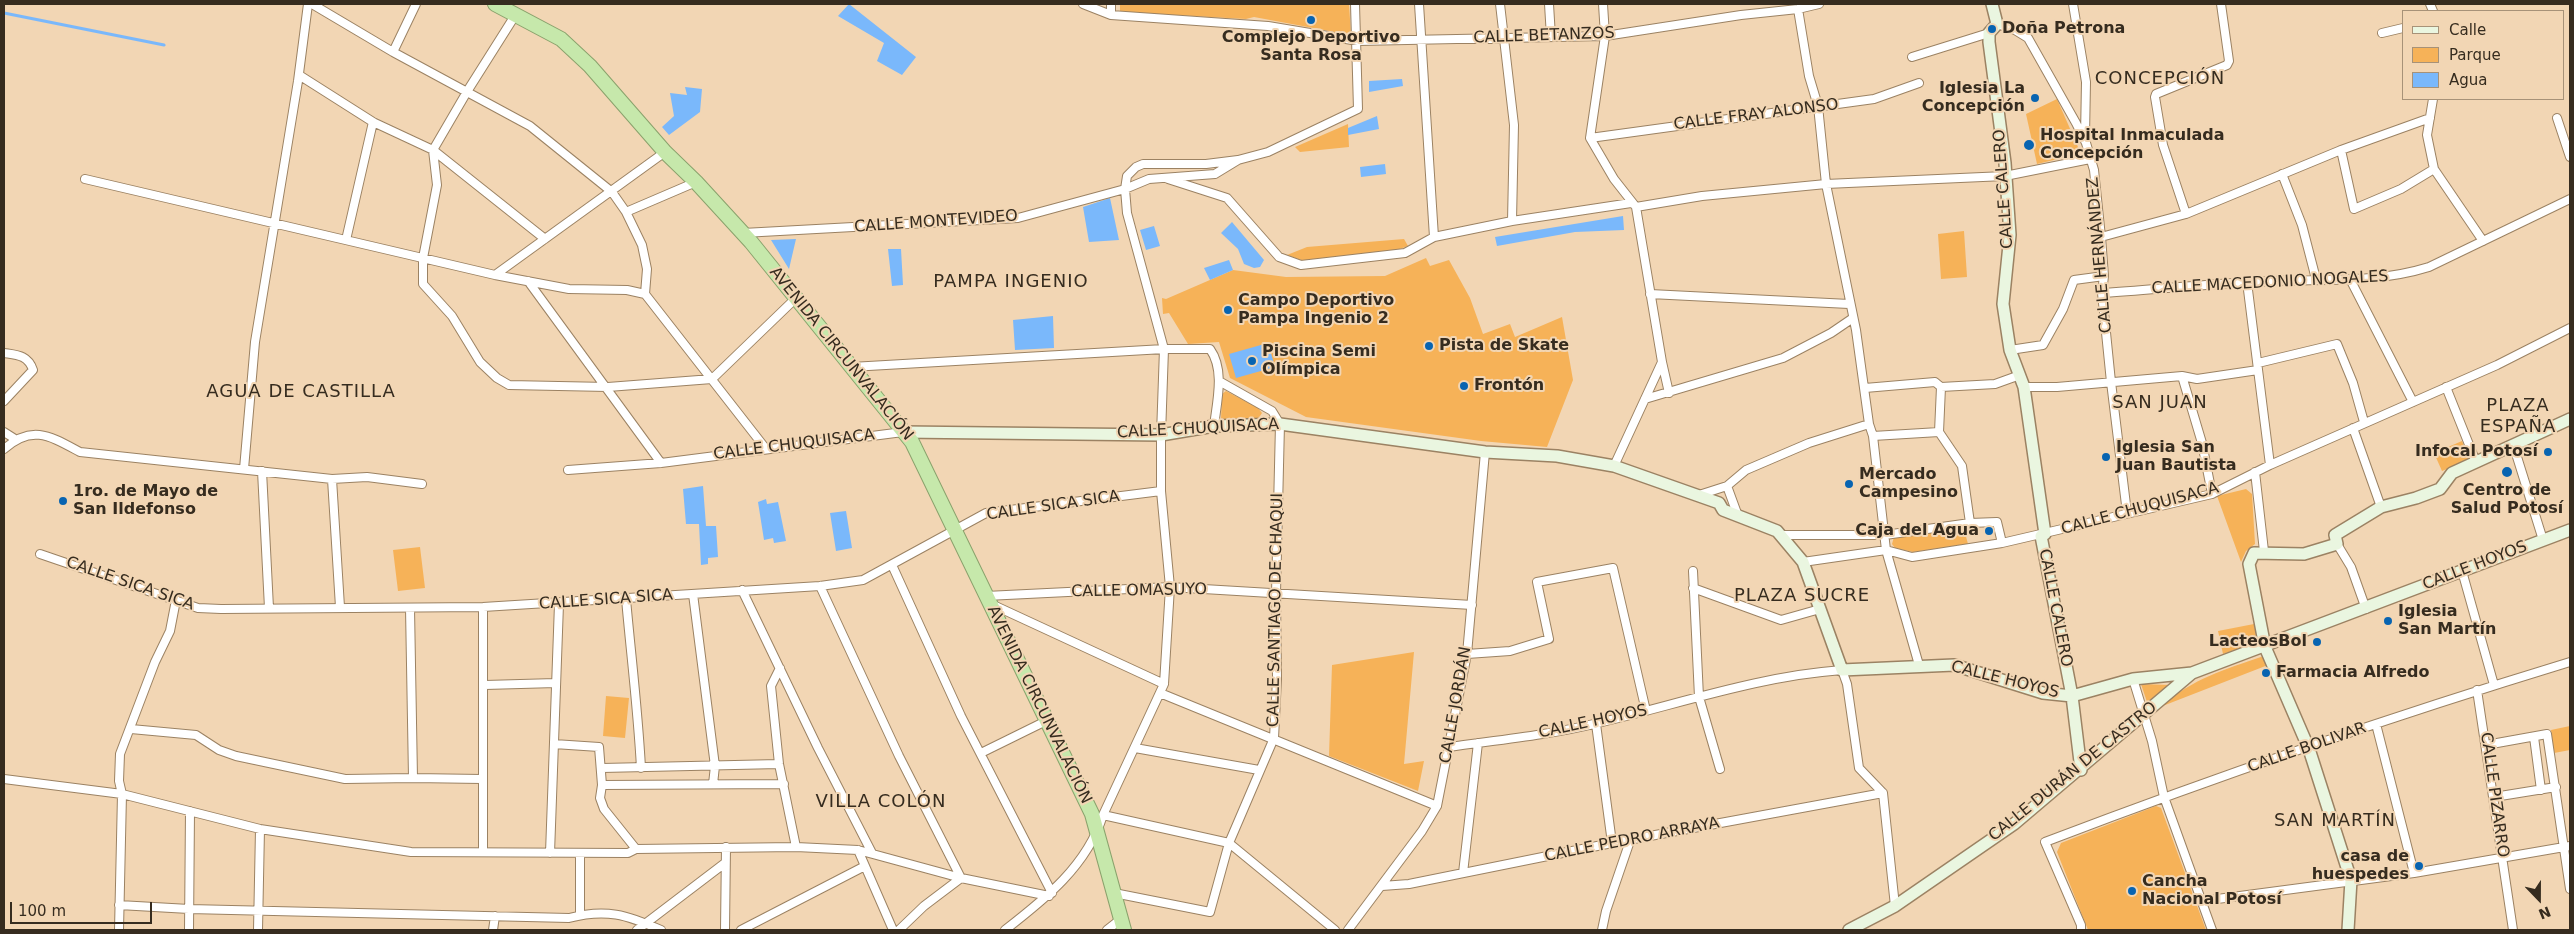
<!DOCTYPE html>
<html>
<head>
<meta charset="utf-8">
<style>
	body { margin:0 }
	#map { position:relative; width:2574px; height:934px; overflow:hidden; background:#f2d6b4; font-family:"DejaVu Sans",sans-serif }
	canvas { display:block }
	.frame { position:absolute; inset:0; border:5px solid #362c1f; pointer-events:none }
	.legend { position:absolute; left:2402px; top:10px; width:162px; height:90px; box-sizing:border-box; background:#f2d6b4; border:1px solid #a79278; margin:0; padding:6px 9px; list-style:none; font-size:15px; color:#362c1f }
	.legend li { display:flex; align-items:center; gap:10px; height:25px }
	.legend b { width:25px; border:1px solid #a79278 }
	.north { position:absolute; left:2514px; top:874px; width:50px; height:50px; -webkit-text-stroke:4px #f2d6b4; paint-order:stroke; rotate:158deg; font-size:14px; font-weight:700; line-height:20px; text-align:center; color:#362c1f }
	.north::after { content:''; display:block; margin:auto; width:18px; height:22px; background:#362c1f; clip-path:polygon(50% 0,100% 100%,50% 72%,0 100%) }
	.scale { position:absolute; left:10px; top:902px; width:142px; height:22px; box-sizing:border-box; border:2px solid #362c1f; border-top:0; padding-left:6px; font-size:15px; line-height:18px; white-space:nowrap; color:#362c1f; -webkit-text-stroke:4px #f2d6b4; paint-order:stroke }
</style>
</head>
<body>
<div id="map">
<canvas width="2574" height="934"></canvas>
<div class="frame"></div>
<ul class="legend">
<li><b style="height:6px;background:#eaf6e0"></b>Calle</li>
<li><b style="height:14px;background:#f6b258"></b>Parque</li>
<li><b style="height:14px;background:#7ab8fb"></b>Agua</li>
</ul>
<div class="north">N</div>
<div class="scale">100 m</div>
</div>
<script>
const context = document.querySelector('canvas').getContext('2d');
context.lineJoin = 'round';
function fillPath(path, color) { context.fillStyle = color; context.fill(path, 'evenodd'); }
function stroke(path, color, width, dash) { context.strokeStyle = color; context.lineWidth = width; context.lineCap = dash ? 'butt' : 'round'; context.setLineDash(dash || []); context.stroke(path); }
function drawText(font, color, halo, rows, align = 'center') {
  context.font = font + ' "DejaVu Sans",sans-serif'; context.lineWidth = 4; context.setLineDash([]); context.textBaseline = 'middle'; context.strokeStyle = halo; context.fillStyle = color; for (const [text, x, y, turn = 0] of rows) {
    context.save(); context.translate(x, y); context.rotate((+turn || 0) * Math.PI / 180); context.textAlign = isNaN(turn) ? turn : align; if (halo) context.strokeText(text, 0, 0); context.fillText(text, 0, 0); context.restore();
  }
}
fillPath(new Path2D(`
	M 1120,4 L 1349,4 L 1351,35 L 1254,17 L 1246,19 L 1120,12 Z
	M 2057,99 L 2078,147 L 2075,155 L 2037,164 L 2026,114 Z
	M 1348,124 L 1349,147 L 1300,152 L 1295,147 Z
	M 1964,231 L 1967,277 L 1941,279 L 1938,234 Z
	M 1404,239 L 1408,246 L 1397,250 L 1304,261 L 1287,255 L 1307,247 Z
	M 1426,258 L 1430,266 L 1449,260 L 1470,298 L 1483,334 L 1510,324 L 1515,337 L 1562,317 L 1573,380 L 1547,447 L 1481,441 L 1306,417 L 1230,378 L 1219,342 L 1188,344 L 1169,313 L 1163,314 L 1162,298 L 1166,299 L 1233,270 L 1286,277 L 1385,276 Z
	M 1226,391 L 1258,408 L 1262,413 L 1258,419 L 1221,419 L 1222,394 Z
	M 2462,441 L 2469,460 L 2442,471 L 2434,453 Z
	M 2246,489 L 2252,494 L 2255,544 L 2246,551 L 2241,562 L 2217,496 Z
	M 1964,529 L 1968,544 L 1913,552 L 1895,548 L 1892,544 L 1894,537 Z
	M 420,547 L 425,588 L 398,591 L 393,550 Z
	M 2254,624 L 2257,642 L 2223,654 L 2218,631 Z
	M 1414,652 L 1404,764 L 1424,761 L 1418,791 L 1329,756 L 1332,665 Z
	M 2264,656 L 2268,665 L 2160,707 C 2194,678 2223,670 2264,656 Z
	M 2141,684 L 2171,685 L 2147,702 Z
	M 606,696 L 629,698 L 625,738 L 603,736 Z
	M 2570,726 L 2570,750 L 2554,753 L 2551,730 Z
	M 2156,806 L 2161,808 L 2206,930 L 2088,930 L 2057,852 L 2061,843 Z`), '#f6b258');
fillPath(new Path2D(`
	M 849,4 L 916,57 L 902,75 L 877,61 L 884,43 L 838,16 Z
	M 1402,79 L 1403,86 L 1369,92 L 1369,81 Z
	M 685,87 L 702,89 L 700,112 L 669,135 L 662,127 L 674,116 L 670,93 L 687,95 Z
	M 1377,116 L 1379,129 L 1348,135 L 1348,128 Z
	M 1385,164 L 1386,174 L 1361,177 L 1360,167 Z
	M 1110,198 L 1119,240 L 1089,242 L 1083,207 Z
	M 1623,216 L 1624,230 L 1575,232 L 1497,246 L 1495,237 Z
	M 1232,222 L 1264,260 L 1260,267 L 1254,268 L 1244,264 L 1238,249 L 1221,233 Z
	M 1154,226 L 1160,246 L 1146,250 L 1140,230 Z
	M 796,239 L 789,269 L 771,240 Z
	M 888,249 L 901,249 L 903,285 L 892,286 Z
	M 1229,260 L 1233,270 L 1210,280 L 1204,268 Z
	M 1053,316 L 1054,348 L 1015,350 L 1013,320 Z
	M 1268,343 L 1275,367 L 1236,378 L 1229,354 Z
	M 703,486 L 706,526 L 716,526 L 718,557 L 708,558 L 708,564 L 701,565 L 699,524 L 686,524 L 683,489 Z
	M 766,499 L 767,504 L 778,502 L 786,541 L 774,543 L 773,538 L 764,540 L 758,502 Z
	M 846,511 L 852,548 L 836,551 L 830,513 Z`), '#7ab8fb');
stroke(new Path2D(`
	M 4,13 L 164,45`), '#7ab8fb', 3);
const minor = new Path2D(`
	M 312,4 L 393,52 L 530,126 L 612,192 L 626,212 L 642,245 L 647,269 L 645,294
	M 1083,4 L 1111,15 L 1268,26 L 1358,41 L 1605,36 L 1741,15 L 1798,9 L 1819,4
	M 1419,4 L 1434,237
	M 1500,4 L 1514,125 L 1512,221
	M 1549,4 L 1551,37
	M 1603,4 L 1605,36 L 1590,138 L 1614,179 L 1636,207 L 1662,362 L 1614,466
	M 2073,4 L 2086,82 L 2085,136
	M 2430,4 L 2433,11
	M 1798,9 L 1809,76 L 1818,106 L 1826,184 L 1856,330 L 1869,424 L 1873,436 L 1886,550 L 1919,665
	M 516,14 L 468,90 L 433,150 L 437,185 L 423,258 L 423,284 L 452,316 L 480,362 L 497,378 L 509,385 L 608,387 L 712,379 L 796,298
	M 1111,15 L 1111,4
	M 1997,24 L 2015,30 L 2028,38 L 2076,123 L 2086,143 L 2094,170 L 2101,237 L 2104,276 L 2102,293 L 2111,382 L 2127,513
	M 2382,33 L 2403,28
	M 393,52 L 416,4
	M 1912,57 L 1989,33
	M 299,75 L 373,122 L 433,150 L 545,239
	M 2433,99 L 2427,135 L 2434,169 L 2483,241
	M 2557,118 L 2570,157
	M 1590,138 L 1874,99 L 1919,83
	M 2341,150 L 2354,209 L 2401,189 L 2434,169
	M 2282,174 L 2302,225 L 2316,279
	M 85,179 L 495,275 L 569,289 L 627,290 L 645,294 L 766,449
	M 1168,179 L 1227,198 L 1279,257 L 1301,265 L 1405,253 L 1434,237 L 1512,221 L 1631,203
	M 1636,207 L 1702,196 L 1826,184 L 2005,176 L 2090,159
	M 626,212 L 696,182
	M 2186,214 L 2163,145 L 2155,97 L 2156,94 L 2227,65 L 2229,61 L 2221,4
	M 743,233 L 1018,218 L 1125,189 L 1149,179 L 1215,174 L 1238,160 L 1268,152 L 1358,109 L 1355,4
	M 2101,237 L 2186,214 L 2341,150 L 2430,118
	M 346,240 L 373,122
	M 495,275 L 665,152
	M 528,281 L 661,463
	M 2351,281 L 2413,402
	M 2247,282 L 2270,465
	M 2102,293 C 2160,289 2217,283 2274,281 C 2327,279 2378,283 2429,267 L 2570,199
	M 1650,294 L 1849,304
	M 2010,350 L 2043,345 L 2063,309 L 2074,280 L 2104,276
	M 4,353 C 17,355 28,355 33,370 L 4,401
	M 1662,362 L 1669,393
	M 2258,363 L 2337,344 L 2353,383 L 2364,422
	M 851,367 L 1164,349 L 1210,349 C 1225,370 1217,401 1214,426
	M 2182,376 L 2202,443 L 2212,494
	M 2024,387 L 2057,387 L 2182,376 L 2197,379 L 2258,370
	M 2446,387 L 2476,462
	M 1865,388 L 1935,382 L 1941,387 L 1995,384 L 2020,375
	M 1645,399 L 1783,358 L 1831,333 L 1853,318
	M 2353,428 L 2381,507
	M 4,432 L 15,439
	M 1939,432 L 1941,387
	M 1873,436 L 1939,432 L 1962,466 L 1970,523
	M 2513,444 L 2543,540
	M 4,449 C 32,424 50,436 80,452 L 332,479 L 367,477 L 422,484
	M 244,469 L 255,342 L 298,81 L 308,4
	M 568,470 L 661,463 L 903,432
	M 262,471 L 269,608
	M 2255,472 L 2264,551
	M 332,479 L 340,607
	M 1727,486 L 1738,516
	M 1699,495 L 1727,486 L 1746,470 L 1809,443 L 1869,424
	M 1780,535 L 1885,535 L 1970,523 L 1997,522 L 2002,543
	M 2337,544 L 2351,567 L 2366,609
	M 40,554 L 198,608 L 221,609 L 483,607 L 820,586 L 863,580 L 986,513 L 1161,491
	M 1803,562 L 1886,550 L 1912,557 L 2002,543 L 2212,494 L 2270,465 L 2497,365 L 2570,328
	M 892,565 L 961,716 L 1052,893
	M 1693,571 L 1699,697 L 1720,769
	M 2462,571 L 2494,685
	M 820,586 L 899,756 L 961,878 L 924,906 L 899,930
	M 1693,588 L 1781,620 L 1820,609
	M 742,590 L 818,748 L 872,853
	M 693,594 L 715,766 L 713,784
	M 986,596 L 1170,587 L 1472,605
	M 626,599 C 631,655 638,711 641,768
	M 991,604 L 1164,684
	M 410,608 L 413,778 L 482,779
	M 1467,654 L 1510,651 L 1549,639 L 1537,582 L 1613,568 L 1646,711
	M 780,668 L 771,686 L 779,764 L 796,847
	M 2133,679 L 2152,741 L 2164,797 L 2212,930
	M 485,685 L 556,683
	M 2477,690 L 2513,930
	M 1160,693 L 1437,806
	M 1596,724 L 1612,843
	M 2376,724 L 2414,873
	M 131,729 L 196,735 L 219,750 L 236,756 L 345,779 L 413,778
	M 2534,737 L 2541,790
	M 554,744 L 599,747 L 602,785 L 600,798 L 604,809 L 636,849
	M 2486,745 L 2547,734 L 2570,889
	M 1449,747 C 1498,740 1550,735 1598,723 C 1679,704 1759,676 1842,670 L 1847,684 L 1859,768 L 1883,793 L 1895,906
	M 1135,748 L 1259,770
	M 981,753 L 1048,720
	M 602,768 L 779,764
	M 4,779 L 122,794 L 260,829 L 411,852 L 628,853 L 636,849 L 796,847 L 858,850 L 961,878 L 1049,896
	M 602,785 L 784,784
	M 2494,797 L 2556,787
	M 1103,815 L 1229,843 L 1335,930
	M 858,850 L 893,930
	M 483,852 L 483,607
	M 550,853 L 559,604
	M 580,853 L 580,915
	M 1463,873 L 1478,743
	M 1382,886 L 1409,884 L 1612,843 L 1883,793
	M 1114,893 L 1210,912 L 1229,843 L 1274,738 L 1277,679 L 1276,593 L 1280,424 L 1272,411 L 1219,381
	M 2202,901 L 2414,873 L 2570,846
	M 119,905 L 189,909 L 569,918 C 606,908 627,915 661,930
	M 119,930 L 122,794 L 119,781 L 120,754 L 155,662 L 170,631 L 176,600
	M 189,930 L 190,811
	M 258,930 L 260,829
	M 493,930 L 495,916
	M 637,930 L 725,863
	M 725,930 L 726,847
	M 741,930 L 865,866
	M 1005,930 C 1045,899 1087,866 1103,815 L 1164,684 L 1170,587 L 1161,491 L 1161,435 L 1164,349 L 1127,213 L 1125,189 L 1127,176 L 1136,167 L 1143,164 L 1206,164 L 1238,160
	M 1107,930 L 1121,919
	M 1348,930 L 1422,831 L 1437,806 L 1467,654 L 1485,452
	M 1602,930 L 1606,911 L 1630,841
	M 2081,930 L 2081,925 L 2045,842 C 2218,776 2393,716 2570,662`);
const secondary = new Path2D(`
	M 1992,4 L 1997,24 L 1989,33 L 1989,42 L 2005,163 L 2010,235 L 2003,304 L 2010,350 L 2024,387 L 2045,534
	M 903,432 L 1161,435 L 1214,426 L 1280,424 L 1485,452 L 1557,456 L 1614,466 L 1719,503 L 1723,510 L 1777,531 L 1803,562 L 1842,670 L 1954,665 L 2043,693 L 2072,696 L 2133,679 L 2192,673 L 2570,530
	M 2041,536 L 2072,696 L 2081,770
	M 1849,930 L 1895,906 L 2014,824 L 2192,673
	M 2348,930 L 2351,880 L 2309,749 L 2265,647 L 2249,564 L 2254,553 L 2304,554 L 2337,544 L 2335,535 L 2381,507 L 2416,498 L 2440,489 L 2452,473 L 2570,419`);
const trunk = new Path2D(`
	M 495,4 L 561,39 L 590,66 L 665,152 L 696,182 L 751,242 L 912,442 L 1092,814 L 1124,930`);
stroke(minor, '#9b8263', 10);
stroke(secondary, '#9b8263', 14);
stroke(trunk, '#8aa26c', 16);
stroke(minor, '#fff', 8);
stroke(secondary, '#eaf6e0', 11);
stroke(trunk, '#c6e8ab', 14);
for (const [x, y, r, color] of [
	[1311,20,5,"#0864b1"],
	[1992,29,5,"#0864b1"],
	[2035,98,5,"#0864b1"],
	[2029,145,6,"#0864b1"],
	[1228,310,5,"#0864b1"],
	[1429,346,5,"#0864b1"],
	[1252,361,5,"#0864b1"],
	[1464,386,5,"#0864b1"],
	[2548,452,5,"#0864b1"],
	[2106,457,5,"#0864b1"],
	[2507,472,6,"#0864b1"],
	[1849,484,5,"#0864b1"],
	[63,501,5,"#0864b1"],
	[1989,531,5,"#0864b1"],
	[2388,621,5,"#0864b1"],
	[2317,642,5,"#0864b1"],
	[2266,673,5,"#0864b1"],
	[2419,866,5,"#0864b1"],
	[2132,891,5,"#0864b1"]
]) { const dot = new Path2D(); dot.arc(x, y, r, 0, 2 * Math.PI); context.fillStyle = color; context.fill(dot); stroke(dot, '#f2d6b4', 2); }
drawText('bold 16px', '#362c1f', '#f2d6b4', [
	["Doña Petrona",2002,29],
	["Complejo Deportivo",1311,38,"center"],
	["Santa Rosa",1311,56,"center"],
	["Iglesia La",2025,89,"right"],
	["Concepción",2025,107,"right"],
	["Hospital Inmaculada",2040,136],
	["Concepción",2040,154],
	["Campo Deportivo",1238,301],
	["Pampa Ingenio 2",1238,319],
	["Pista de Skate",1439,346],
	["Piscina Semi",1262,352],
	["Olímpica",1262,370],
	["Frontón",1474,386],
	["Iglesia San",2116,448],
	["Juan Bautista",2116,466],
	["Infocal Potosí",2538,452,"right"],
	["Mercado",1859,475],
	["Campesino",1859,493],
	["Centro de",2507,491,"center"],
	["Salud Potosí",2507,509,"center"],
	["1ro. de Mayo de",73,492],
	["San Ildefonso",73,510],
	["Caja del Agua",1979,531,"right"],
	["Iglesia",2398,612],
	["San Martín",2398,630],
	["LacteosBol",2307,642,"right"],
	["Farmacia Alfredo",2276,673],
	["casa de",2409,857,"right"],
	["huespedes",2409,875,"right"],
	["Cancha",2142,882],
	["Nacional Potosí",2142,900]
], 'left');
drawText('16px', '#362c1f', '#f2d6b4', [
	["CALLE BETANZOS",1544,36,-2],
	["CALLE FRAY ALONSO",1756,115,-7],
	["CALLE CALERO",2004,189,-94],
	["CALLE MONTEVIDEO",936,222,-4],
	["CALLE HERNÁNDEZ",2100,255,-95],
	["CALLE MACEDONIO NOGALES",2270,283,-3],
	["AVENIDA CIRCUNVALACIÓN",841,354,51],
	["CALLE CHUQUISACA",1198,429,-3],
	["CALLE CHUQUISACA",794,445,-7],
	["CALLE SICA SICA",1053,506,-8],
	["CALLE CHUQUISACA",2140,509,-15],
	["CALLE HOYOS",2475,566,-21],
	["CALLE SICA SICA",130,584,19],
	["CALLE OMASUYO",1139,591,-1],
	["CALLE SICA SICA",606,600,-4],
	["CALLE CALERO",2055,608,79],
	["CALLE SANTIAGO DE CHAQUI",1276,610,-89],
	["CALLE HOYOS",2005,680,14],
	["AVENIDA CIRCUNVALACIÓN",1039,705,64],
	["CALLE JORDÁN",1456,705,-80],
	["CALLE HOYOS",1593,722,-12],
	["CALLE BOLIVAR",2307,748,-19],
	["CALLE DURÁN DE CASTRO",2073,772,-39],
	["CALLE PIZARRO",2494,795,82],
	["CALLE PEDRO ARRAYA",1632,840,-11]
]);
context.letterSpacing = '1px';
drawText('18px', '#362c1f', '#f2d6b4', [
	["CONCEPCIÓN",2160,79],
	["PAMPA INGENIO",1011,282],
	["AGUA DE CASTILLA",301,392],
	["SAN JUAN",2160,403],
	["PLAZA",2518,406],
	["ESPAÑA",2518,427],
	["PLAZA SUCRE",1802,596],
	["VILLA COLÓN",881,802],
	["SAN MARTÍN",2335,821]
]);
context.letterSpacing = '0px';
</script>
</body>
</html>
